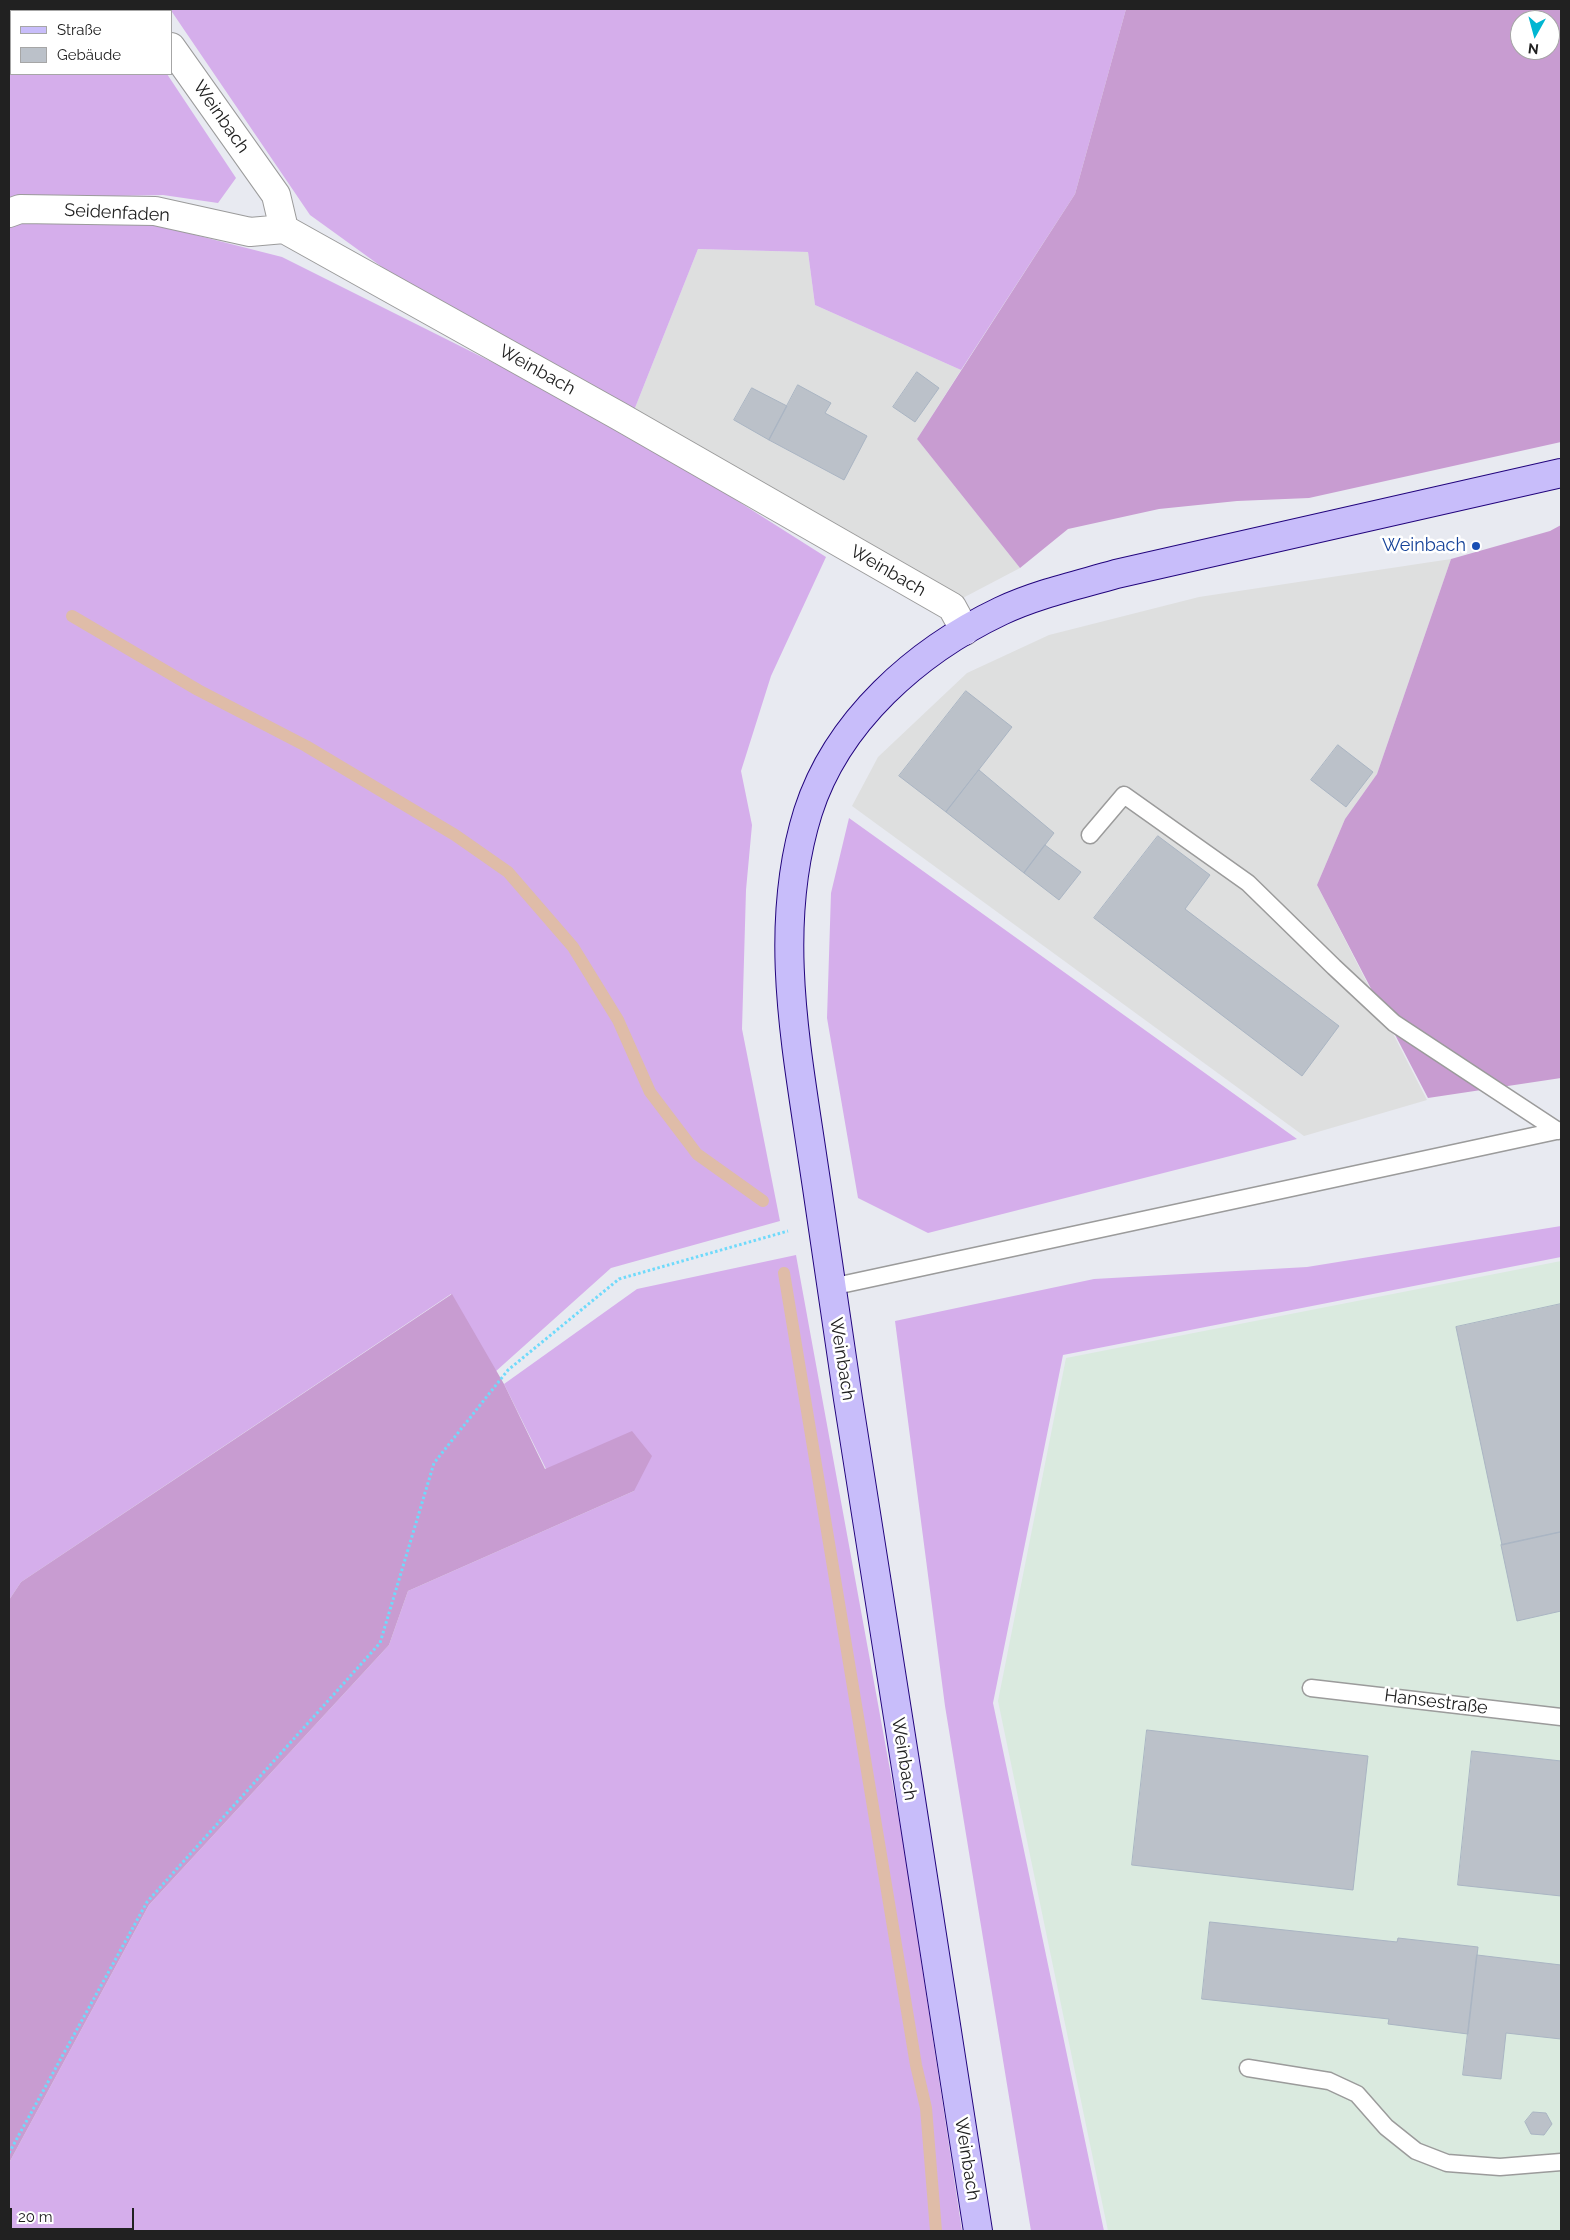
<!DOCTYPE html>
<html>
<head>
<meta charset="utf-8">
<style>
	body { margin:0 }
	#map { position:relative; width:1570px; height:2240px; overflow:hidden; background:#e8eaf1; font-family:Raleway,sans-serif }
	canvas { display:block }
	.frame { position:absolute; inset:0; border:10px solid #212121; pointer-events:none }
	.legend { position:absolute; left:10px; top:10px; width:162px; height:65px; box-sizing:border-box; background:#fff; border:1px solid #a6a6a6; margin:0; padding:6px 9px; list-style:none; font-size:15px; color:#212121 }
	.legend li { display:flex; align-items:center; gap:10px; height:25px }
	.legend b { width:25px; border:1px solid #a6a6a6 }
	.north { position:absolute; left:1510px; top:10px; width:50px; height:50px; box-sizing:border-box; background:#fff; border:1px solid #a6a6a6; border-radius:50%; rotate:187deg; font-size:14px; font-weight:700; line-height:20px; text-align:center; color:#212121 }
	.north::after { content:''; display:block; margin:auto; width:18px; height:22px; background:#00b6d2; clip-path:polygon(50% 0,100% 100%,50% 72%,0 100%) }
	.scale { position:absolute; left:10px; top:2208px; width:124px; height:22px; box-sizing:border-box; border:2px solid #212121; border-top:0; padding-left:6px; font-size:15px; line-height:18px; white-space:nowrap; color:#212121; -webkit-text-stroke:4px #fff; paint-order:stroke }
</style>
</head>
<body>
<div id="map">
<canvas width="1570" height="2240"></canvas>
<div class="frame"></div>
<ul class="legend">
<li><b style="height:6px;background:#c8bdfa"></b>Straße</li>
<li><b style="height:14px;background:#bbc1c9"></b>Gebäude</li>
</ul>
<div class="north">N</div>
<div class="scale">20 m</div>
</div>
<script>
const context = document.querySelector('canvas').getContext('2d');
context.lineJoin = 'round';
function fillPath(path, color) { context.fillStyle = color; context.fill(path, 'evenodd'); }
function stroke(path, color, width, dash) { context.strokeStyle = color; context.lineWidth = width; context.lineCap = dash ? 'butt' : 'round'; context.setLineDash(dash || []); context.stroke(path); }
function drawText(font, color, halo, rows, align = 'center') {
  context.font = font + ' Raleway,sans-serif'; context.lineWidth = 5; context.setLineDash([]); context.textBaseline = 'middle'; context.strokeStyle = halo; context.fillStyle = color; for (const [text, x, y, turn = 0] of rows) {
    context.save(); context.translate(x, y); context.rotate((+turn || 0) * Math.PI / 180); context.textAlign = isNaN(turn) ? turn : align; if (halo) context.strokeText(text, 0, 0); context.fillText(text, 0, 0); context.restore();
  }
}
fillPath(new Path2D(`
	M 698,249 L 808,252 L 815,305 L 961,370 L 917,439 L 1020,568 L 959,600 L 631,418 Z
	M 1451,559 L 1377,774 L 1345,819 L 1317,885 L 1427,1100 L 1304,1136 L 852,806 L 878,757 L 967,673 L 1049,635 L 1199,597 Z`), '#dedfdf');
fillPath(new Path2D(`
	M 1561,1261 L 1561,2231 L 1108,2231 L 998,1701 L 1066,1358 Z`), '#daeadf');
fillPath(new Path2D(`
	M 9,9 L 124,9 L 125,11 L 11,11 L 11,74 L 167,74 L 236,178 L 218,203 L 163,195 L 21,198 L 9,202 Z
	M 170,9 L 1126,9 L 1075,194 L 961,370 L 815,305 L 808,252 L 698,249 L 631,418 L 454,319 L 310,215 Z
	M 26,217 L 156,225 L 282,257 L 616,424 L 826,557 L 771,676 L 741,771 L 752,825 L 746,890 L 742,1029 L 780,1221 L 611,1268 L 495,1372 L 451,1294 L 21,1582 L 9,1600 L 9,222 Z
	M 849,818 L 1297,1139 L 928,1233 L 858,1198 L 827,1018 L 831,893 Z
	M 1561,1226 L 1561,1257 L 1063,1355 L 993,1703 L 1104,2231 L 1031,2231 L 945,1706 L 895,1321 L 1094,1279 L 1307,1267 Z
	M 796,1255 L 903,1841 L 962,2231 L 9,2231 L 9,2163 L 149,1905 L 389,1645 L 408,1591 L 634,1491 L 546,1469 L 504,1384 L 637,1289 Z`), '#d5aeeb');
fillPath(new Path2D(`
	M 1126,9 L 1561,9 L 1561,442 L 1309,498 L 1237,501 L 1159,509 L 1068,529 L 1020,568 L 917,439 L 1075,194 ZM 1520,20 L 1550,20 L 1550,50 L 1520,50 Z
	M 1561,525 L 1561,1078 L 1428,1098 L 1317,885 L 1345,819 L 1377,774 L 1451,559 L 1550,531 Z
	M 452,1294 L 504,1384 L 545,1469 L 632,1431 L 652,1456 L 634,1491 L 408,1591 L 389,1645 L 149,1905 L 9,2163 L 9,1600 L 21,1582 Z`), '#c89cd1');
stroke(new Path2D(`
	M 72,616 L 198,690 L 306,746 L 455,835 L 508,872 L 573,947 L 618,1020 L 650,1092 L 697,1154 L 763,1201
	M 784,1273 L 916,2065 L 926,2108 L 936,2231`), '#dfbca8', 12);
const building = new Path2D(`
	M 917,372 L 939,388 L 915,422 L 893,407 Z
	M 798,385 L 831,403 L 825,413 L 867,436 L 844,480 L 769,440 Z
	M 752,388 L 787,406 L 769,440 L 734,420 Z
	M 966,691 L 1012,727 L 946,812 L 899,776 Z
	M 1338,745 L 1373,772 L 1346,807 L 1311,780 Z
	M 979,770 L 1054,833 L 1024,873 L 946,812 Z
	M 1158,836 L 1210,875 L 1185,909 L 1339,1026 L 1302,1076 L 1094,918 Z
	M 1045,845 L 1081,872 L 1059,900 L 1024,873 Z
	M 1561,1304 L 1561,1532 L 1502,1545 L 1456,1327 Z
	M 1561,1532 L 1561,1611 L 1517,1621 L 1501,1545 Z
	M 1147,1730 L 1368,1756 L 1353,1890 L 1132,1865 Z
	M 1472,1751 L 1561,1761 L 1561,1896 L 1458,1885 Z
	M 1210,1922 L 1397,1942 L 1398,1938 L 1478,1947 L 1468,2034 L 1388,2024 L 1389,2019 L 1202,1999 Z
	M 1477,1955 L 1561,1965 L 1561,2039 L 1506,2033 L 1501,2079 L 1463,2075 Z
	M 1533,2112 L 1546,2113 L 1552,2124 L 1544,2135 L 1531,2134 L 1525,2122 Z`);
fillPath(building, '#bbc1c9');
stroke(building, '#aab5c3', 1);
const lane = new Path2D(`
	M 1090,835 L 1124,795 L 1248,883 L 1334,967 L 1394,1023 L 1558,1131
	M 831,1287 L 1561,1130
	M 1311,1688 L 1561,1717
	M 1248,2068 L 1329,2081 L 1357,2094 L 1386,2127 L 1416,2151 L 1447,2163 L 1500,2167 L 1561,2162`);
const street = new Path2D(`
	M 144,9 L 146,11
	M 171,47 L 276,195 L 284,229 L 619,416 L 952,607 L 965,631
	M 9,213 L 20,209 L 155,211 L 250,232 L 284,229`);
const secondary = new Path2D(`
	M 978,2231 C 935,1954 892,1676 848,1399 C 836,1319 825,1240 813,1161 C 796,1045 772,927 808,812 C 837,721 917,651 1001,611 C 1037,594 1078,585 1116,574 L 1561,473`);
stroke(lane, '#9b9b9b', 19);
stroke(street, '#9b9b9b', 30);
stroke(secondary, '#21047c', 30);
stroke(new Path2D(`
	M 9,2153 L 147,1902 L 380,1643 L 434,1463 L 508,1370 L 619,1279 L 788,1231`), '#6fdafb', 3, [2.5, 2.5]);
stroke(lane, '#fff', 16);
stroke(street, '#fff', 28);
stroke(secondary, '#c8bdfa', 28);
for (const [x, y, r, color] of [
	[1476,546,5,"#1a4fb4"]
]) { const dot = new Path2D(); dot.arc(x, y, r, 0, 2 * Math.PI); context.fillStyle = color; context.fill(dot); stroke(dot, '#fff', 2); }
drawText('18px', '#212121', '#fff', [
	["Weinbach",221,117,55],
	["Seidenfaden",117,213,3],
	["Weinbach",537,370,29],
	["Weinbach",888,571,30],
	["Weinbach",842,1359,81],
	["Hansestraße",1436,1702,7],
	["Weinbach",904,1759,81],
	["Weinbach",967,2159,81]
]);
drawText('18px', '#164399', '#fff', [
	["Weinbach",1466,546]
], 'right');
</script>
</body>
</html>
